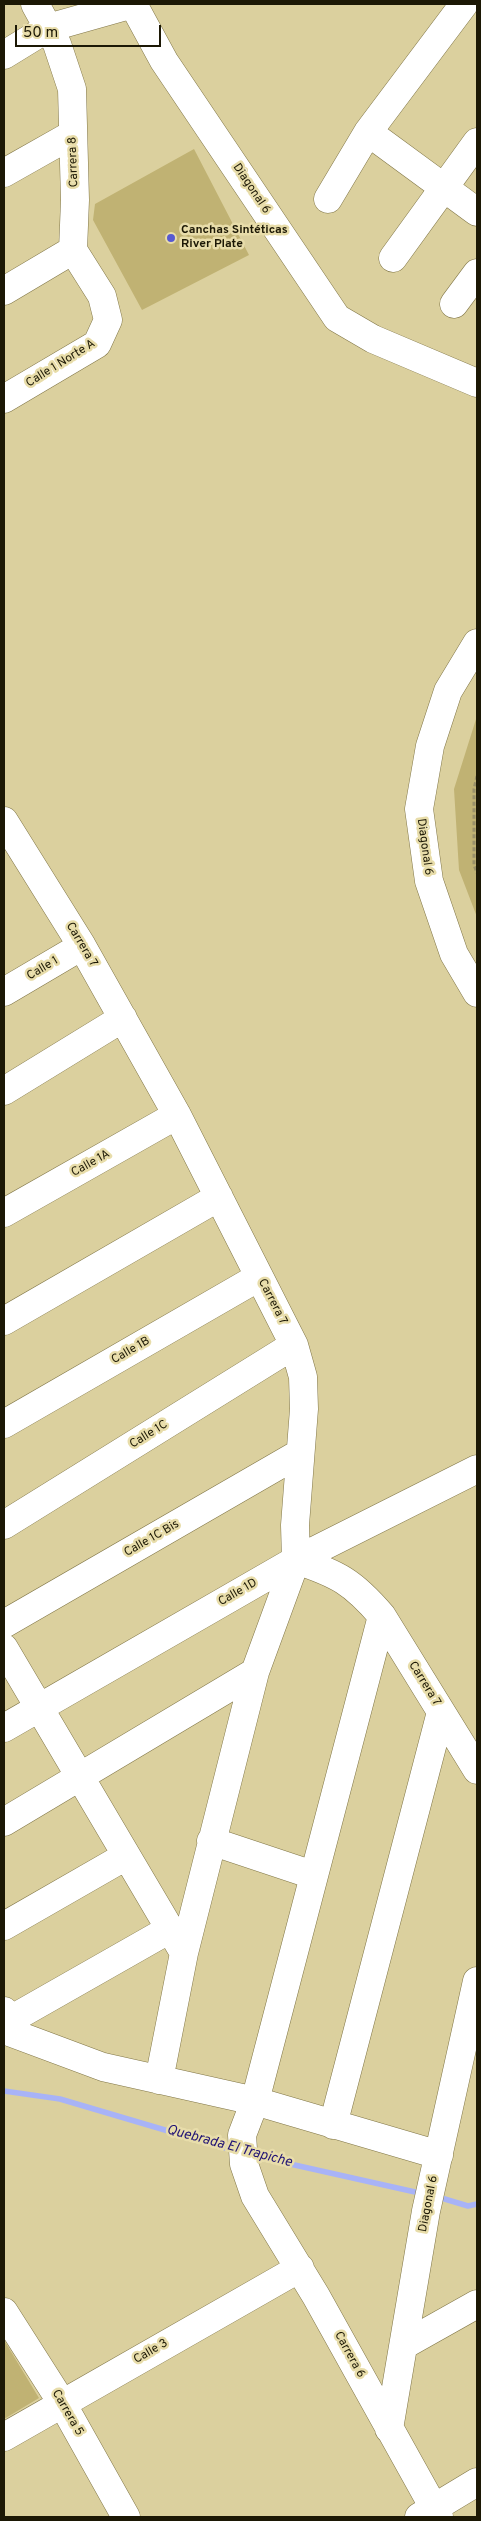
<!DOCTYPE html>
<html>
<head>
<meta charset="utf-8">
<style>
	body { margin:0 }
	#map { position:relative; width:481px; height:2521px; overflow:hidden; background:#dbd09e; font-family:Overpass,sans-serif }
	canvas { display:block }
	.frame { position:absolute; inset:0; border:5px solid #1c1805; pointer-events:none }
	.scale { position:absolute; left:15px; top:25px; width:146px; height:22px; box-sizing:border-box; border:2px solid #1c1805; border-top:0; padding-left:6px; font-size:15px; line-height:18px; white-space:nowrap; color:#1c1805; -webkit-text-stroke:4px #e8ddaa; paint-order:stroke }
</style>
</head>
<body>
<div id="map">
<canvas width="481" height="2521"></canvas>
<div class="frame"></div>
<div class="scale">50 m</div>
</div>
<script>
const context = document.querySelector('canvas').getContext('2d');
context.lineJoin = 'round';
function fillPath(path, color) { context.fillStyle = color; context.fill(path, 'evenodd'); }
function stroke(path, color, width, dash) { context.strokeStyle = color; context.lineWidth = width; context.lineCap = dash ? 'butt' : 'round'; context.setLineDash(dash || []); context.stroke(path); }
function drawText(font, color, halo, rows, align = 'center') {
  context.font = font + ' Overpass,sans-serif'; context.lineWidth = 5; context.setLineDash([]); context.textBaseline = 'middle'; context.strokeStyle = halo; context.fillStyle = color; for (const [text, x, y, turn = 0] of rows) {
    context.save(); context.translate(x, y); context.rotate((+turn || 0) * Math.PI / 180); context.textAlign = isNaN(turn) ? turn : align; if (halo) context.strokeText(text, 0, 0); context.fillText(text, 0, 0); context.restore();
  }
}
fillPath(new Path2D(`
	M 194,149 L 249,255 L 142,310 L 93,220 L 95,204 Z
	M 477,716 L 477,917 L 459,870 L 454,789 Z
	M 4,2340 L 39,2398 L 4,2419 Z`), '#c0b273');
stroke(new Path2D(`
	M 4,2091 L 60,2099 L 236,2151
	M 250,2155 L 424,2194
	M 438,2197 L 468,2206 L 477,2204`), '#a8b3f7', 5.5);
const minor = new Path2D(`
	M 133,4 L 164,61 L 337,318 L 373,339 L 477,383
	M 4,55 L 48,28 L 133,4
	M 368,132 L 477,212
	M 4,173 L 73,134
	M 328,199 L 368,132 L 464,4
	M 393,258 L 477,142
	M 4,291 L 73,250
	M 454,304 L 477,273
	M 4,399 L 97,344 L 108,320 L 102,296 L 73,250 L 75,200 L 72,89 L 57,44 L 35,4
	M 477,643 L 448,691 L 430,746 L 419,809 L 429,881 L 454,954 L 477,993
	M 4,821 L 82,946 L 177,1115 L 294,1345 L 303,1377 L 304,1409 L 295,1525 L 296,1560 L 255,1672 L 184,1953 L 159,2080
	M 4,992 L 82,946
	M 4,1091 L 123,1018
	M 4,1213 L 177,1115
	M 4,1321 L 219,1197
	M 4,1424 L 259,1277
	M 4,1525 L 294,1345
	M 296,1560 C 338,1574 353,1582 382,1616 L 477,1770
	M 382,1616 L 255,2101 L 439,2155
	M 4,1624 L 300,1453
	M 4,1648 L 184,1953
	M 4,1728 L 296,1560 L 477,1469
	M 4,1822 L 255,1672
	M 211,1841 L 313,1875
	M 4,1926 L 126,1856
	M 4,2011 L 10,2020 L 170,1929
	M 4,2030 L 103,2067 L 255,2101 L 242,2135 L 244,2164 L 255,2196 L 316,2296 L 439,2517
	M 333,2125 L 441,1712
	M 4,2312 L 62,2403 L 126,2517
	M 404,2345 L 477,2304
	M 389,2429 L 426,2211 L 477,1981
	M 4,2437 L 300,2268
	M 419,2517 L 477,2482`);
stroke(minor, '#817647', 29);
stroke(new Path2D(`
	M 477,776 L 474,789 L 474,865 L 477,873`), '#999069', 3, [4, 2.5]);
stroke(minor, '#fff', 28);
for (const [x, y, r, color] of [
	[171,238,5,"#575ad1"]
]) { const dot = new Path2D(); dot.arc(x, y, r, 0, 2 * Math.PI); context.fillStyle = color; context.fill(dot); stroke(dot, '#e8ddaa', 2); }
drawText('12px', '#1c1805', '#e8ddaa', [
	["Carrera 8",74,162,-92],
	["Diagonal 6",251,189,56],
	["Calle 1 Norte A",61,364,-32],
	["Diagonal 6",424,847,82],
	["Carrera 7",81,945,59],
	["Calle 1",43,969,-31],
	["Calle 1A",91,1164,-29],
	["Carrera 7",272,1302,63],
	["Calle 1B",131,1351,-30],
	["Calle 1C",149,1435,-32],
	["Calle 1C Bis",152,1539,-30],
	["Calle 1D",238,1593,-30],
	["Carrera 7",424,1684,58],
	["Diagonal 6",429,2204,-79],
	["Calle 3",151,2352,-30],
	["Carrera 6",349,2355,61],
	["Carrera 5",67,2413,60]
]);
drawText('bold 12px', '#1c1805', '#e8ddaa', [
	["Canchas Sintéticas",181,231],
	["River Plate",181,245]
], 'left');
drawText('italic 14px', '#211475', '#e8ddaa', [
	["Quebrada El Trapiche",229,2147,15]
]);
</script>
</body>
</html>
